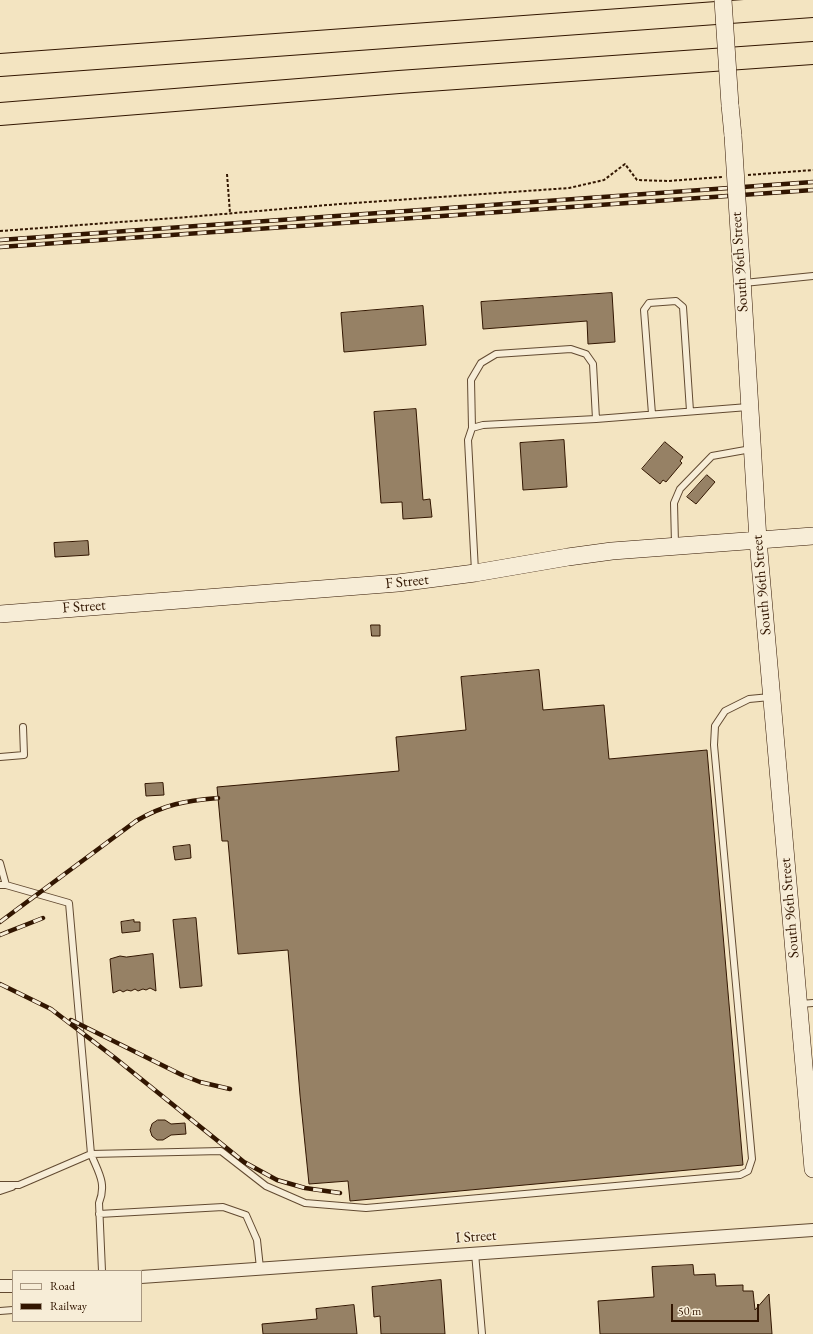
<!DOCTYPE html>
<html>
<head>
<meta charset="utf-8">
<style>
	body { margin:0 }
	#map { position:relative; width:813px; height:1334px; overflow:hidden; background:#f3e4c1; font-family:"EB Garamond",serif }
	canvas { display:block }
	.legend { position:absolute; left:12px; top:1270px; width:130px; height:52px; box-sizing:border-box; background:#f7edd7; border:1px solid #a89781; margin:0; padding:5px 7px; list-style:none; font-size:12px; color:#321601 }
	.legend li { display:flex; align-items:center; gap:8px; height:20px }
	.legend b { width:20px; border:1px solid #a89781 }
	.scale { position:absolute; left:671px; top:1304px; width:88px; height:18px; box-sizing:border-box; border:2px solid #321601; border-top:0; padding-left:5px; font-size:12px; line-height:14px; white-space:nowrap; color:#321601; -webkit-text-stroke:3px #f7edd7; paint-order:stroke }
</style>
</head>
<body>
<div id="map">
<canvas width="813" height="1334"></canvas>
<ul class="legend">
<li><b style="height:5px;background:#f7edd7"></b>Road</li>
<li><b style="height:5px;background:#321601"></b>Railway</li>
</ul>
<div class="scale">50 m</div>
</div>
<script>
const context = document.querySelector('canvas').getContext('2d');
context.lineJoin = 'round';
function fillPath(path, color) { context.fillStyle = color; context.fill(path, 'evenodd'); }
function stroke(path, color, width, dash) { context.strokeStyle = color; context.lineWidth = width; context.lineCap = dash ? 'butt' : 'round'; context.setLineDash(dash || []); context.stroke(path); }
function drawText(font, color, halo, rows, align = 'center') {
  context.font = font + ' "EB Garamond",serif'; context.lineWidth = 3; context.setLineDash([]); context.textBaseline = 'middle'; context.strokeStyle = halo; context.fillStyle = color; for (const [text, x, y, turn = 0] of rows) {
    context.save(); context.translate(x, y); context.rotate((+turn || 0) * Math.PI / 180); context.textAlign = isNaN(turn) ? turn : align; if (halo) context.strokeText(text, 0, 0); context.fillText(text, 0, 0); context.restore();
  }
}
const building = new Path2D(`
	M 612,293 L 615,342 L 588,344 L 587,321 L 483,329 L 481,302 Z
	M 423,306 L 426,345 L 344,352 L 341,313 Z
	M 416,409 L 423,500 L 430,499 L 432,517 L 403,519 L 402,502 L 381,503 L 374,412 Z
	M 564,440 L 567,487 L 523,490 L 520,443 Z
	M 665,442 L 683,457 L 680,461 L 682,463 L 666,482 L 663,480 L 660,484 L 642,469 Z
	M 707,475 L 715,482 L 696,504 L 687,497 Z
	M 88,541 L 89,555 L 55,557 L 54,543 Z
	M 371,625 L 380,625 L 380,636 L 372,636 Z
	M 539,670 L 543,710 L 604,705 L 609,759 L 707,750 L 743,1165 L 350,1201 L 348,1181 L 309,1184 L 300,1095 L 288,950 L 238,954 L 228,841 L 222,841 L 217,787 L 399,771 L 396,737 L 466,730 L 461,677 Z
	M 163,783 L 164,795 L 146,796 L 145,784 Z
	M 190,845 L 191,858 L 175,860 L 173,847 Z
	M 196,918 L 202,986 L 180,988 L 173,920 Z
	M 134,920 L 134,922 L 140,922 L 140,931 L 122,933 L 121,922 Z
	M 153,954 L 156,991 L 150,988 L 146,990 L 143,989 L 138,991 L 135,989 L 131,991 L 127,990 L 123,992 L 120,990 L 113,993 L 110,959 L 120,956 L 126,957 Z
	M 158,1120 L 165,1120 L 171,1124 L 185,1123 L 186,1134 L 171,1135 L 163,1140 L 157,1140 L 152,1136 L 150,1130 L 152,1124 Z
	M 693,1265 L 694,1275 L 715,1274 L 716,1286 L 743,1285 L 743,1291 L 753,1291 L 755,1310 L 769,1294 L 772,1334 L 600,1334 L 598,1301 L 654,1297 L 652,1267 Z
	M 441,1280 L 445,1334 L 381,1334 L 380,1316 L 374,1317 L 372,1287 Z
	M 354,1305 L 357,1334 L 263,1334 L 262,1324 L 317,1319 L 316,1309 Z`);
fillPath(building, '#968165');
stroke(building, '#321601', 1);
const lane = new Path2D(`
	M 744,283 L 813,276
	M 652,414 L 644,310 L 649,303 L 676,301 L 683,307 L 690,411
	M 472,428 L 471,380 L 481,363 L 496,354 L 571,349 L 586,354 L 593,364 L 596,419
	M 675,544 L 674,503 L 680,489 L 712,456 L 751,449
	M 475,571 L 468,440 L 472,428 L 483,425 L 596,419 L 748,407
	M 0,757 L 24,755 L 23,727
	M 0,863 L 6,885
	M 0,885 L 6,885 L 69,903 L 91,1154 C 98,1172 107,1183 99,1203 L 102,1271
	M 800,1004 L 813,1003
	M 0,1185 L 19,1185 L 91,1154 L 221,1151 L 266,1186 L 305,1203 L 366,1208 L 740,1175 L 748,1171 L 752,1159 L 714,745 L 715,726 L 725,711 L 749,699 L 770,697
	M 0,1191 L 12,1187
	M 99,1214 L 223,1207 L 246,1215 L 257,1240 L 260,1268
	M 475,1253 L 482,1334
	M 0,1311 L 13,1310`);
const street = new Path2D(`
	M 141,1277 L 813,1230
	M 0,1286 L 13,1286`);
const secondary = new Path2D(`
	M 730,105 L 733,136
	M 741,263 L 758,540 L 813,1169
	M 0,614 L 398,583 L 475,573 L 568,557 L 612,551 L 813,536`);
const highway = new Path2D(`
	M 0,65 L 813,6
	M 0,114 L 399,82 L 813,53`);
stroke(lane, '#624a31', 8);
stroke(street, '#624a31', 14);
stroke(secondary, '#321601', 18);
stroke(highway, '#321601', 24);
stroke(new Path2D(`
	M 227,174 L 230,213
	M 748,175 L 813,170
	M 0,231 L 188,217 L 340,204 L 569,188 L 604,180 L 625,164 L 637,180 L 668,181 L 722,177`), '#321601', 2, [3, 2]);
stroke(lane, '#f7edd7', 6);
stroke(street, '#f7edd7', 12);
stroke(secondary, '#f7edd7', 17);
stroke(highway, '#f3e4c1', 22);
const rail = new Path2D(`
	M 0,240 L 813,182
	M 0,247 L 813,190
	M 0,922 L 136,821 C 165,804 185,801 218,798
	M 0,935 L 43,918
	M 0,984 L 51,1009 L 115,1058 L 244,1162 L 277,1180 L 305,1188 L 340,1193
	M 71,1020 L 182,1075 L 200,1082 L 230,1089`);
stroke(rail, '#321601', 4.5);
stroke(rail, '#f7edd7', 3, [9]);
const secondaryBridge = new Path2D(`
	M 723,0 L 730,105
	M 733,136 L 741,263`);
stroke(secondaryBridge, '#321601', 18, []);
stroke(secondaryBridge, '#f7edd7', 17);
drawText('15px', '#321601', '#f7edd7', [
	["South 96th Street",740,262,-94],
	["F Street",407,582,-6],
	["South 96th Street",762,585,-95],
	["F Street",84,607,-4],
	["South 96th Street",790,908,-95],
	["I Street",476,1237,-4]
]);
</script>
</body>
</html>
